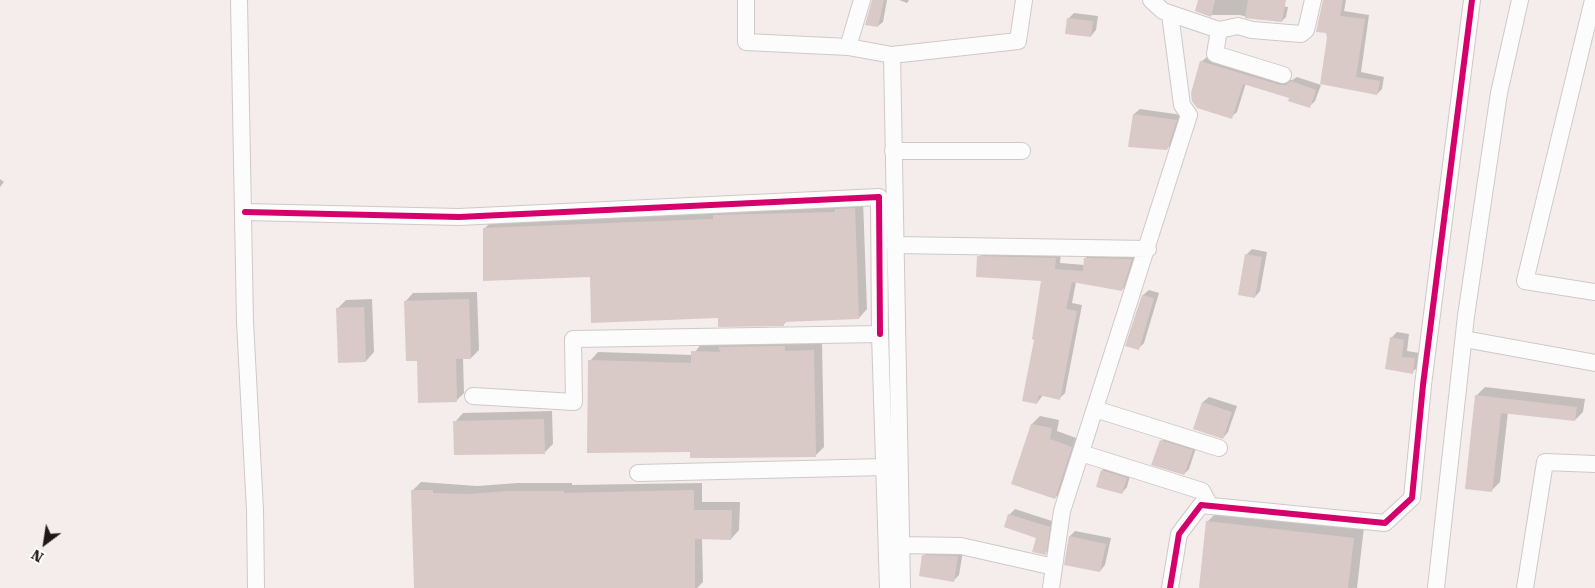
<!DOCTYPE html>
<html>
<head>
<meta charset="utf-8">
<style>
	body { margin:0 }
	#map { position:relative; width:1595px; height:588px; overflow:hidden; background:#f4edec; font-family:"Roboto Serif",serif }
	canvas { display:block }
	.north { position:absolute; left:20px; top:518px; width:50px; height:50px; -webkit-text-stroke:4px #fff; paint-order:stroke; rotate:211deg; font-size:14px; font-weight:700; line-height:20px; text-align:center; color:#1e1918 }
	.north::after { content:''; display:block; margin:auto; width:18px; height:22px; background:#1e1918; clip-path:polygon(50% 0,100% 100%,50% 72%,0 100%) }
</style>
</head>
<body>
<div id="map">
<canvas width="1595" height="588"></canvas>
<div class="north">N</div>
</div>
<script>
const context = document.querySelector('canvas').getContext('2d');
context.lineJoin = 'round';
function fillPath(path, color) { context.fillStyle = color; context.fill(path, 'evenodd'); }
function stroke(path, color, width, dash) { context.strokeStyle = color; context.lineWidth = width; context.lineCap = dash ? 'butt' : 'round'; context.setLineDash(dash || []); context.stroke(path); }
fillPath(new Path2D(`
	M 872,0 L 887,0 L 883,22 L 878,26 Z
	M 899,0 L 909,0 L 907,3 Z
	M 1200,0 L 1248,0 L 1288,7 L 1286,17 L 1282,21 L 1254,19 L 1240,15 L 1211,15 Z
	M 1323,0 L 1346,0 L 1344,11 L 1369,15 L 1361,72 L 1384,77 L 1382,89 L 1377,94 L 1322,83 L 1328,38 Z
	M 1074,13 L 1098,16 L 1096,30 L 1091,36 L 1068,19 Z
	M 1207,57 L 1286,80 L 1292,80 L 1297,77 L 1321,85 L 1315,101 L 1310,106 L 1291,97 L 1246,83 L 1237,112 L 1231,117 L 1201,62 Z
	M 1140,109 L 1182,115 L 1172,143 L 1167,149 L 1130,146 L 1134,114 Z
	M 0,179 L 4,182 L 0,187 Z
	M 863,200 L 867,309 L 859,318 L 788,320 L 784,324 L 719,317 L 591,275 L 484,229 L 493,220 Z
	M 1252,249 L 1267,252 L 1260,291 L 1255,297 L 1246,255 Z
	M 985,251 L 1061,252 L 1060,263 L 1085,265 L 1085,259 L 1091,252 L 1138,253 L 1128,284 L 1122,290 L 1076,282 L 1072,303 L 1082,305 L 1065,393 L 1059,399 L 1043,395 L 1037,403 L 1036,339 L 1043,280 L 979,257 Z
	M 1149,290 L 1159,293 L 1144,343 L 1138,349 L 1143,295 Z
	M 477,292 L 479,350 L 471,358 L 463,358 L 464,393 L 456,401 L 418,359 L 405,302 L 413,293 Z
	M 372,299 L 374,352 L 366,361 L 339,362 L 337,309 L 346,300 Z
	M 1397,332 L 1409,334 L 1407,351 L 1420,353 L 1418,367 L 1412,372 L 1387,368 L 1391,338 Z
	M 822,342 L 824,447 L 816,455 L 692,451 L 590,361 L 598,352 L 693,355 L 701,344 Z
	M 1485,387 L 1585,399 L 1583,412 L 1575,420 L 1508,412 L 1500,482 L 1491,491 L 1476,396 Z
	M 1209,397 L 1237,406 L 1228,432 L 1223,438 L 1194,428 L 1203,402 Z
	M 552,411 L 553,444 L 545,452 L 455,422 L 463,413 Z
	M 1040,416 L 1059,420 L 1057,431 L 1079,439 L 1063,490 L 1055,498 L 1012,483 L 1032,424 Z
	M 1166,436 L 1197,445 L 1189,469 L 1184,474 L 1162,441 Z
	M 1108,465 L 1131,472 L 1127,487 L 1122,493 L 1102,470 Z
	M 421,482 L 477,486 L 518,483 L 572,483 L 572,485 L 702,483 L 702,502 L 740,502 L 739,530 L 731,539 L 702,538 L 703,582 L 697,588 L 415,588 L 413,490 Z
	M 1015,509 L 1055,522 L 1051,548 L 1045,553 L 1038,537 L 1009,515 Z
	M 1218,511 L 1364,527 L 1357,588 L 1200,588 L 1207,522 Z
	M 1075,531 L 1111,538 L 1105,565 L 1100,571 L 1066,564 L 1070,536 Z
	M 929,550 L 963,551 L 959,575 L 954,580 L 923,556 Z`), '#0003');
fillPath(new Path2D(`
	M 872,0 L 884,0 L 878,27 L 865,25 Z
	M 1198,0 L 1215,0 L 1211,17 L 1195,11 Z
	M 1248,0 L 1286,0 L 1282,22 L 1245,18 Z
	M 1323,0 L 1343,0 L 1340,16 L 1365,19 L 1356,77 L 1380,81 L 1377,95 L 1320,84 L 1327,38 L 1326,33 L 1316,32 Z
	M 1067,18 L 1093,21 L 1091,37 L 1065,34 Z
	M 1200,61 L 1280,85 L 1286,85 L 1291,81 L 1316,90 L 1310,108 L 1288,101 L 1289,98 L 1243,84 L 1232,119 L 1197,108 L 1192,101 L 1191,93 Z
	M 1133,114 L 1177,120 L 1167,150 L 1128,147 Z
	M 855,208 L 859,319 L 784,322 L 784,326 L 718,327 L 718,318 L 591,323 L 590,277 L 483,281 L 483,228 L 713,219 L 713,215 L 835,212 L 835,209 Z
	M 1245,254 L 1262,257 L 1255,298 L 1238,295 Z
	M 977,256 L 1056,258 L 1055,269 L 1083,271 L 1084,258 L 1132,259 L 1122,291 L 1072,282 L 1066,309 L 1077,311 L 1060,400 L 1039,395 L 1037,404 L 1022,401 L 1034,340 L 1032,339 L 1041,281 L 976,277 Z
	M 1142,295 L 1154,298 L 1139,350 L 1125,346 Z
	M 469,299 L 471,359 L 456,359 L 457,402 L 418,403 L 417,361 L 406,361 L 404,301 Z
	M 364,307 L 366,362 L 338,363 L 336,308 Z
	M 1390,337 L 1404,340 L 1402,357 L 1415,358 L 1413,374 L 1385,369 Z
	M 785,346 L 785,351 L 814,350 L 816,457 L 719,458 L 690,458 L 690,452 L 587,453 L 588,360 L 691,363 L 691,351 L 720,352 L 719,347 Z
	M 1475,395 L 1577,407 L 1575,421 L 1501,413 L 1492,492 L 1465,489 Z
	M 1202,402 L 1232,412 L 1223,439 L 1193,429 Z
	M 544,419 L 545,454 L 454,455 L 453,421 Z
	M 1031,424 L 1052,428 L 1050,439 L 1072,447 L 1055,499 L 1011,484 Z
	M 1160,440 L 1193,450 L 1184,475 L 1151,465 Z
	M 1101,470 L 1127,478 L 1122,494 L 1096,487 Z
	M 411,490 L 433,490 L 433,493 L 468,494 L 508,491 L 564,491 L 564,493 L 694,490 L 694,510 L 732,510 L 731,540 L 695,539 L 695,588 L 414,588 Z
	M 1008,514 L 1050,527 L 1046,555 L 1032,552 L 1036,538 L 1004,527 Z
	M 1206,521 L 1354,538 L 1348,588 L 1199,588 Z
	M 1069,536 L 1106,544 L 1100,572 L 1064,565 Z
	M 922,555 L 958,556 L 954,582 L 919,576 Z`), '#dacac7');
const street = new Path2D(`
	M 239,0 L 245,322 L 255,510 L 256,588
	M 746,0 L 746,42 L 848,47 L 892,55 L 1018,41 L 1024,0
	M 1151,0 L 1163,11 L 1219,30 L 1238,26 L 1252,30 L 1301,34 L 1306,30 L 1313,0
	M 1593,0 L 1525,281 L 1595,292
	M 1219,30 L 1215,54 L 1283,75
	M 848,47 L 862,0
	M 892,55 L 902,588
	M 893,151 L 1022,151
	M 245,212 L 459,217 L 879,197 L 880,334
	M 895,245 L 1148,249
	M 1464,339 L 1595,363
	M 473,396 L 574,402 L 573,339 L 880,334 L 888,588
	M 1095,409 L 1219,448
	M 1081,453 L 1202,491 L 1210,506
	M 638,473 L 885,467
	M 901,545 L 961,546 L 1054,567
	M 1051,588 L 1062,511 L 1189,115 L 1182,105 L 1170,14
	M 1170,588 L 1179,534 L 1201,505 L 1385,523 L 1412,498 L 1423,385 L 1472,0
	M 1436,588 L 1466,316 L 1499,93 L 1520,0
	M 1525,588 L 1545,462 L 1595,464`);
stroke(street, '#cec9c8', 18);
stroke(street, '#fdfcfc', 16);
stroke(new Path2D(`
	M 245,212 L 459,217 L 879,197 L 880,334
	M 1170,588 L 1179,534 L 1201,505 L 1385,523 L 1412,498 L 1423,385 L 1472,0`), '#d6006c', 6);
</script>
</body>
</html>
